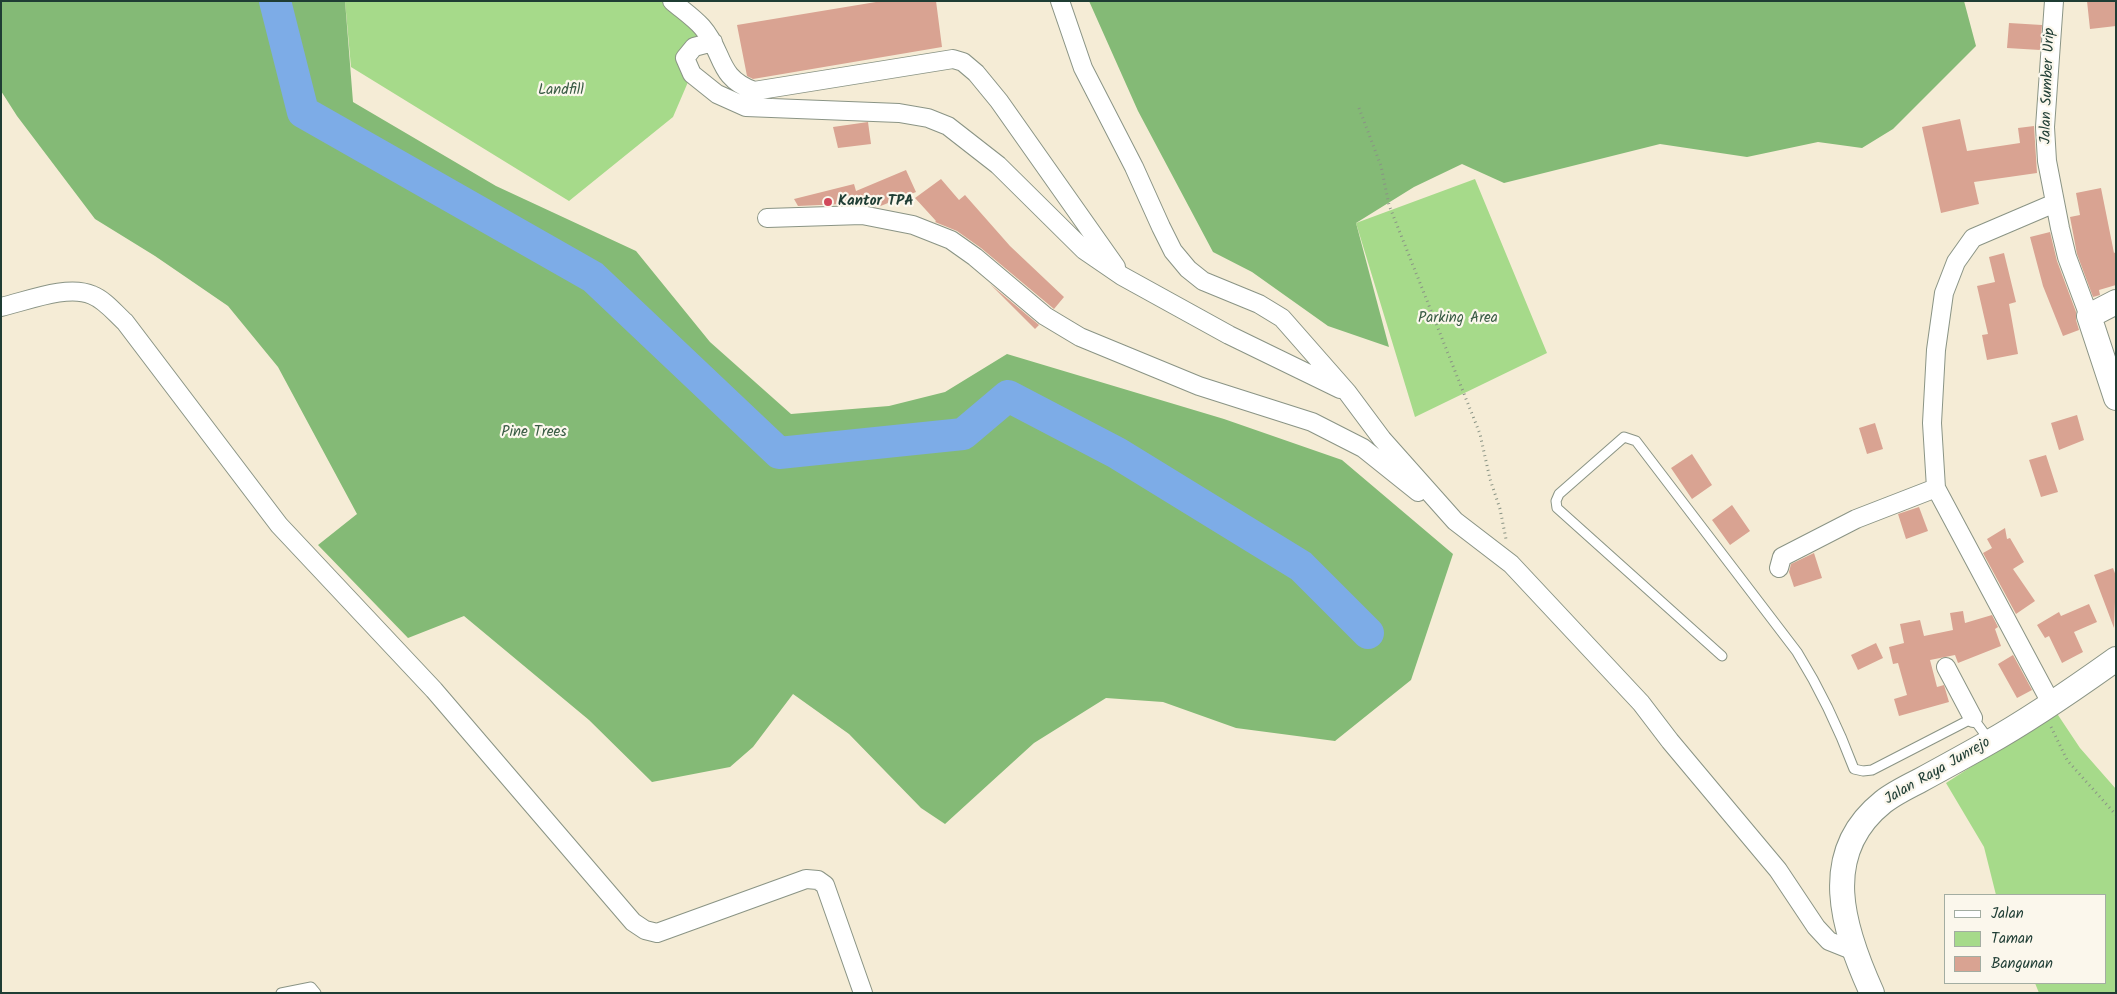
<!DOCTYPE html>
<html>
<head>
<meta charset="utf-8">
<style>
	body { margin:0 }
	#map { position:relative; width:2117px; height:994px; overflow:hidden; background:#f5ecd6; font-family:Kalam,sans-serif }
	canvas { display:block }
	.frame { position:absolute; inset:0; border:2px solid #1f3d34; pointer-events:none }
	.legend { position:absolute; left:1944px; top:894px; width:162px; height:90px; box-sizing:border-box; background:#fbf7ec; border:1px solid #a3ada2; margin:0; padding:6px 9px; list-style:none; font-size:15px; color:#1f3d34 }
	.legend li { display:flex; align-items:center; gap:10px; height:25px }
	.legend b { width:25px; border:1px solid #a3ada2 }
</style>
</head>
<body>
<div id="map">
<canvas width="2117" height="994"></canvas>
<div class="frame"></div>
<ul class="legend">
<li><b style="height:6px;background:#fff"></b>Jalan</li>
<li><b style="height:14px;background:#a6da8a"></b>Taman</li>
<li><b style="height:14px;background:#d9a392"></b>Bangunan</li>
</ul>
</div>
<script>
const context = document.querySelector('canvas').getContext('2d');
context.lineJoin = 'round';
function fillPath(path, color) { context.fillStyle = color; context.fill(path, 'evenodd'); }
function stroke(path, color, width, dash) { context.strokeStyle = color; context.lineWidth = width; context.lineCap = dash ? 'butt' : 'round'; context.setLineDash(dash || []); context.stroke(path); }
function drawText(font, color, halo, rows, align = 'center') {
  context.font = font + ' Kalam,sans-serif'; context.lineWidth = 4.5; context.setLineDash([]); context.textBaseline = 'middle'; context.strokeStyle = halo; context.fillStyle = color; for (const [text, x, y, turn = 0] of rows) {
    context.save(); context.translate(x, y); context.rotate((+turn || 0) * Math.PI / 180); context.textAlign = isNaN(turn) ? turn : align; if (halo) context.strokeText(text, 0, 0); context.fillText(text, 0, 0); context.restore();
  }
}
fillPath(new Path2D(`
	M 345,1 L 669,1 L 711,42 L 693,45 L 691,75 L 673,117 L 569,201 L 351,67 Z
	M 1475,179 L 1547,353 L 1415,417 L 1356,223 Z
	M 2056,712 L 2080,748 L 2116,789 L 2116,993 L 2039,993 L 2035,983 L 2106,983 L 2106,895 L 1996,895 L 1984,847 L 1946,783 Z`), '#a6da8a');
fillPath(new Path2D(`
	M 1,1 L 345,1 L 353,102 L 496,186 L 636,251 L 710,342 L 791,414 L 889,406 L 945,392 L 1007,354 L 1224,419 L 1342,460 L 1453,554 L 1411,680 L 1335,741 L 1236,728 L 1163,702 L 1106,698 L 1034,743 L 945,824 L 921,808 L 849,734 L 793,694 L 753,747 L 730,767 L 652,782 L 589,720 L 464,616 L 408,638 L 318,545 L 357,514 L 278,367 L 228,306 L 155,256 L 95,219 L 17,116 L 1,91 Z
	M 1089,1 L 1964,1 L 1976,46 L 1893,129 L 1862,148 L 1818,142 L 1747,157 L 1660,144 L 1504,183 L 1462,164 L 1414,187 L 1356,223 L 1389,347 L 1328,326 L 1252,272 L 1213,252 L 1138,111 Z`), '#84ba76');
stroke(new Path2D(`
	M 275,1 L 303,112 L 593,277 L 779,453 L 963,434 L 1008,396 L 1117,453 L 1301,566 L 1368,633`), '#7dace7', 32);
fillPath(new Path2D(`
	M 882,1 L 936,1 L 942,47 L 753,79 L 747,76 L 737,25 Z
	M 2087,1 L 2116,1 L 2116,26 L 2090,29 Z
	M 2009,23 L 2042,25 L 2040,50 L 2007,48 Z
	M 1960,119 L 1967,151 L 2020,143 L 2018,128 L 2034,126 L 2037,173 L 1974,182 L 1979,204 L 1941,213 L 1922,127 Z
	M 868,122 L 871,144 L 838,148 L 833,127 Z
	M 906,170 L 916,192 L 878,207 L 865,203 L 798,206 L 794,199 L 854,184 L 856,191 Z
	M 941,179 L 959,200 L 965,195 L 1010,246 L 1064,297 L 1054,309 L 981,248 L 957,231 L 935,222 L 936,221 L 915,198 Z
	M 2101,188 L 2114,253 L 2116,252 L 2116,285 L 2099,290 L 2100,295 L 2093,297 L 2077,254 L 2070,217 L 2080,215 L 2076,193 Z
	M 2050,232 L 2057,261 L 2076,312 L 2076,320 L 2079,330 L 2063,336 L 2043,286 L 2030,237 Z
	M 2004,253 L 2016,302 L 2009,304 L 2018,354 L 1987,360 L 1982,335 L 1988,334 L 1977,286 L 1995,282 L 1989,257 Z
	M 990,284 L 1039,325 L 1035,329 Z
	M 2077,415 L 2084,440 L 2059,450 L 2051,423 Z
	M 1875,423 L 1883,449 L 1867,454 L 1859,428 Z
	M 1692,454 L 1712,485 L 1692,499 L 1671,468 Z
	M 2046,455 L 2058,492 L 2041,497 L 2029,460 Z
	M 1732,505 L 1750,531 L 1730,545 L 1712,520 Z
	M 1919,507 L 1928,531 L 1906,539 L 1898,514 Z
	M 2005,528 L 2007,539 L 2010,538 L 2024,562 L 2013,569 L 2035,601 L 2016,614 L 1983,553 L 1992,548 L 1987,539 Z
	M 1814,553 L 1822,578 L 1794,587 L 1789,572 L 1791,564 Z
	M 2113,568 L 2116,576 L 2114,628 L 2094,575 Z
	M 2089,604 L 2097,622 L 2074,632 L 2083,652 L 2062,663 L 2049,636 L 2045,638 L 2037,625 L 2059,612 L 2061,616 Z
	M 1963,611 L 1965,623 L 1992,615 L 1998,627 L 1995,629 L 2001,646 L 1958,663 L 1955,655 L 1930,660 L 1937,687 L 1944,685 L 1949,702 L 1899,716 L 1894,699 L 1907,695 L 1898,663 L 1893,664 L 1889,647 L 1904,643 L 1900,624 L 1920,620 L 1924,636 L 1953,630 L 1950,613 Z
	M 1876,643 L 1883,658 L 1858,670 L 1851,655 Z
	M 2013,655 L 2032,690 L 2017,698 L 1998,664 Z`), '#d9a392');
const lane = new Path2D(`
	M 1722,656 L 1557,508 L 1556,501 L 1559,494 L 1624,437 L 1636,441 L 1797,652 C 1820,689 1839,729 1854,769 L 1863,771 L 1872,770 L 1973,718 L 1990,741
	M 281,993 L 311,987 L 316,993`);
const street = new Path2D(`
	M 672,1 C 681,9 693,17 702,27 C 725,53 716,77 754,91 L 953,59 L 963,62 L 976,73 L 999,101 L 1116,267
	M 1060,1 L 1083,68 L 1134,167 L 1161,227 L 1173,251 L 1188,269 L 1203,281 L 1259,304 L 1282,318 L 1347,392 L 1382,439 L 1455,521 L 1511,564 L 1641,703 L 1670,741 L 1778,870 L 1816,927 L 1829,941 L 1854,951
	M 2054,1 L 2045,127 L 2047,161 L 2060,228 L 2067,257 L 2089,316
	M 713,42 L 694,47 L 685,58 L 692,74 L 717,94 L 746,107 L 899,113 L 928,118 L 948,126 L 998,165 L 1084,250 L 1122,276 L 1229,335 L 1340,389
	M 767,218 L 862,215 L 913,225 L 951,240 L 975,257 L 1045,316 L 1080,337 L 1199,386 L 1312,422 L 1363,448 L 1418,492
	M 1,307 C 27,301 68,284 92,295 C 105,300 115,313 125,322 L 279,525 L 434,690 L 633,922 L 645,930 L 657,933 L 806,879 L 818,880 L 825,885 L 863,993
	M 1779,568 L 1782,557 L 1856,519 L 1936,488
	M 1946,667 L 1973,718
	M 2051,703 L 1936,488 L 1932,423 L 1936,350 L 1944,293 L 1956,262 L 1973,238 L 2055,203`);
const secondary = new Path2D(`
	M 2116,302 L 2089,316 L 2116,398
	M 1872,993 C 1843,929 1818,854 1883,802 C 1893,794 1907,787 1919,781 C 1941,769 1963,757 1986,744 C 2031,719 2074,689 2116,659`);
stroke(lane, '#8a9485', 11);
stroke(street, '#8a9485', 20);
stroke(secondary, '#8a9485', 26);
stroke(new Path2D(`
	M 1359,108 L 1381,166 L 1389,205 L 1480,434 L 1490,479 L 1500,509 L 1506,539
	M 2051,727 L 2067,760 L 2116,815`), '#8a9485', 3, [1, 4]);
stroke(lane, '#fff', 9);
stroke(street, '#fff', 18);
stroke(secondary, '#fff', 24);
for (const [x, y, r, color] of [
	[828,202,5,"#d1495b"]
]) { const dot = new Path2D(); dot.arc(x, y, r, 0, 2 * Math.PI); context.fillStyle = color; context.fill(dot); stroke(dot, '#fbf7ec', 2); }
drawText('15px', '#1f3d34', '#fbf7ec', [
	["Jalan Sumber Urip",2049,86,-88],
	["Jalan Raya Junrejo",1938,772,-30]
]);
drawText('15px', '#3a5c45', '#fbf7ec', [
	["Landfill",561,91],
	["Parking Area",1458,319],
	["Pine Trees",534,433]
]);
drawText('bold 15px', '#1f3d34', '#fbf7ec', [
	["Kantor TPA",838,202]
], 'left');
</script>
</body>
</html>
